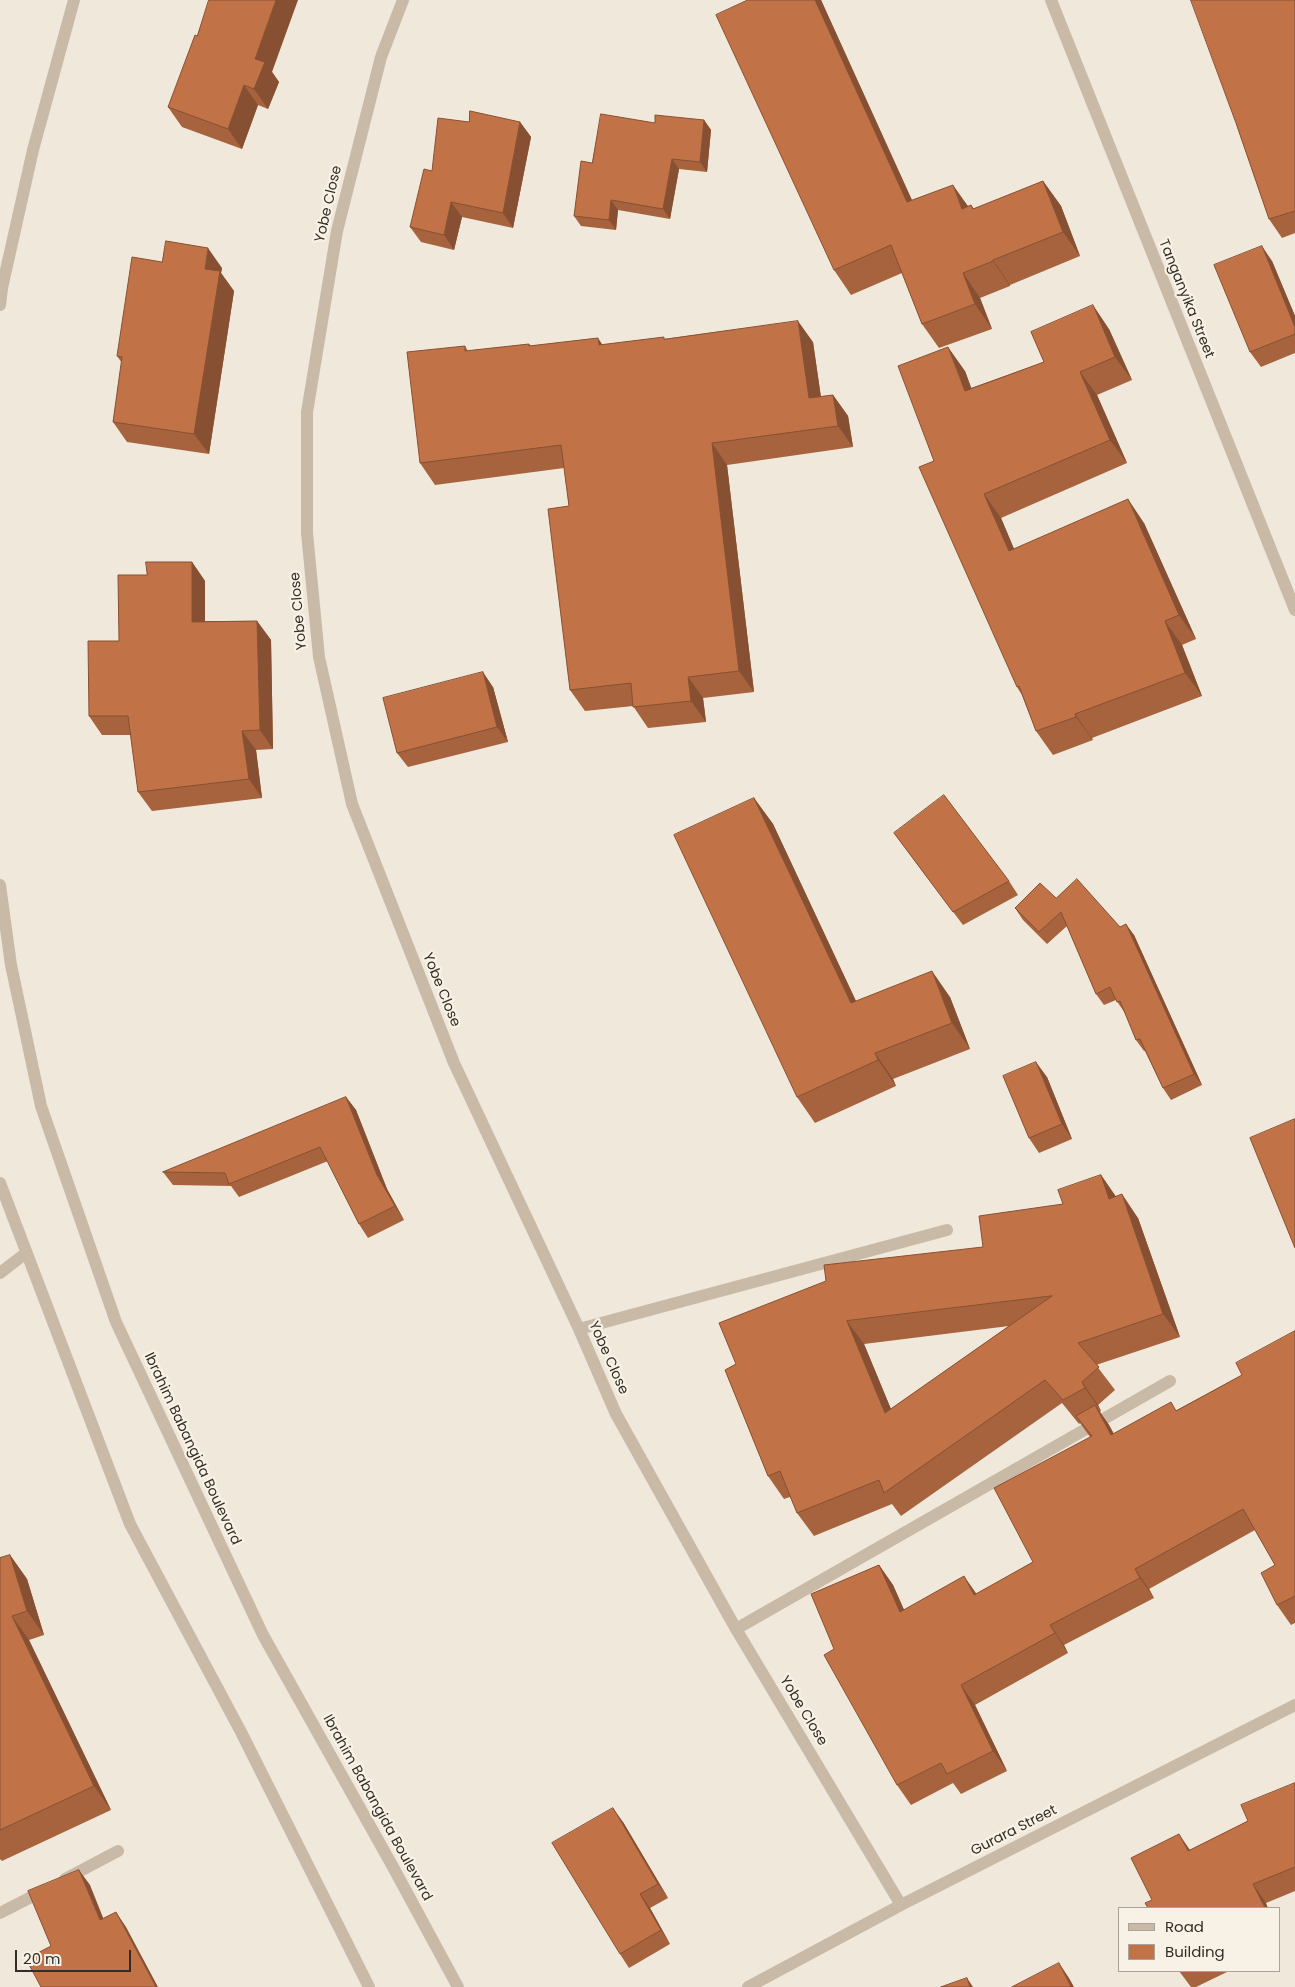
<!DOCTYPE html>
<html>
<head>
<meta charset="utf-8">
<style>
	body { margin:0 }
	#map { position:relative; width:1295px; height:1987px; overflow:hidden; background:#f0e8da; font-family:Poppins,sans-serif }
	canvas { display:block }
	.legend { position:absolute; left:1118px; top:1907px; width:162px; height:65px; box-sizing:border-box; background:#f8f2e6; border:1px solid #aaa39a; margin:0; padding:6px 9px; list-style:none; font-size:15px; color:#342d27 }
	.legend li { display:flex; align-items:center; gap:10px; height:25px }
	.legend b { width:25px; border:1px solid #aaa39a }
	.scale { position:absolute; left:15px; top:1950px; width:116px; height:22px; box-sizing:border-box; border:2px solid #342d27; border-top:0; padding-left:6px; font-size:15px; line-height:18px; white-space:nowrap; color:#342d27; -webkit-text-stroke:4px #f8f2e6; paint-order:stroke }
</style>
</head>
<body>
<div id="map">
<canvas width="1295" height="1987"></canvas>
<ul class="legend">
<li><b style="height:6px;background:#c8baa6"></b>Road</li>
<li><b style="height:14px;background:#c17347"></b>Building</li>
</ul>
<div class="scale">20 m</div>
</div>
<script>
const context = document.querySelector('canvas').getContext('2d');
context.lineJoin = 'round';
function stroke(path, color, width, dash) { context.strokeStyle = color; context.lineWidth = width; context.lineCap = dash ? 'butt' : 'round'; context.setLineDash(dash || []); context.stroke(path); }
function fillPath(path, color) { context.fillStyle = color; context.fill(path, 'evenodd'); }
function drawText(font, color, halo, rows, align = 'center') {
  context.font = font + ' Poppins,sans-serif'; context.lineWidth = 4.5; context.setLineDash([]); context.textBaseline = 'middle'; context.strokeStyle = halo; context.fillStyle = color; for (const [text, x, y, turn = 0] of rows) {
    context.save(); context.translate(x, y); context.rotate((+turn || 0) * Math.PI / 180); context.textAlign = isNaN(turn) ? turn : align; if (halo) context.strokeText(text, 0, 0); context.fillText(text, 0, 0); context.restore();
  }
}
stroke(new Path2D(`
	M 403,0 L 381,57 L 337,231 L 307,412 L 307,533 L 319,657 L 352,804 L 454,1063 L 579,1329 L 616,1414 L 736,1629 L 901,1905
	M 1051,0 L 1295,610
	M 0,305 L 2,288 L 33,150 L 74,0
	M 0,885 L 11,965 L 41,1106 L 116,1322 L 263,1635 L 393,1867 L 458,1987
	M 0,1183 L 130,1524 L 241,1732 L 369,1987
	M 0,1273 L 26,1253
	M 579,1329 L 947,1230
	M 736,1629 L 1170,1381
	M 65,1879 L 118,1851
	M 0,1913 L 45,1890
	M 748,1987 L 901,1905 L 1295,1705`), '#c8baa6', 12);
fillPath(new Path2D(`
	M 748,0 L 821,0 L 912,200 L 969,206 L 971,205 L 974,209 L 1043,181 L 1061,206 L 1080,256 L 1010,285 L 1010,286 L 980,298 L 992,329 L 939,348 L 922,324 L 902,273 L 851,295 L 834,270 Z
	M 1295,0 L 1295,233 L 1282,238 L 1269,219 L 1236,123 Z
	M 272,72 L 279,82 L 268,109 L 258,105 L 242,149 L 182,127 L 168,107 Z
	M 704,120 L 711,130 L 707,172 L 679,169 L 670,219 L 618,210 L 616,230 L 581,226 L 574,216 L 592,163 L 655,123 Z
	M 469,122 L 520,122 L 531,137 L 513,228 L 462,217 L 454,250 L 421,242 L 410,227 L 432,171 Z
	M 1272,261 L 1295,316 L 1295,353 L 1261,367 L 1250,352 Z
	M 162,262 L 222,268 L 221,273 L 234,291 L 209,454 L 127,442 L 113,422 L 122,363 L 117,356 Z
	M 1109,329 L 1132,380 L 1097,395 L 1127,463 L 1001,518 L 1014,549 L 1144,523 L 1196,639 L 1182,645 L 1202,696 L 1092,738 L 1093,740 L 1053,755 L 1036,731 L 1022,695 L 1017,687 L 934,461 L 965,371 L 971,388 L 1044,362 Z
	M 666,339 L 813,342 L 821,397 L 833,395 L 848,416 L 853,447 L 727,465 L 754,692 L 703,698 L 706,722 L 648,728 L 633,706 L 585,711 L 570,690 L 569,506 L 564,468 L 435,485 L 420,463 L 465,346 L 468,351 L 529,344 L 531,346 L 602,345 Z
	M 192,562 L 205,581 L 205,621 L 257,621 L 271,640 L 273,749 L 256,750 L 262,798 L 152,811 L 138,792 L 131,735 L 102,735 L 89,716 L 119,641 L 147,575 Z
	M 493,687 L 508,742 L 408,767 L 397,753 Z
	M 754,798 L 773,824 L 856,1001 L 950,997 L 970,1049 L 893,1079 L 896,1086 L 815,1123 L 797,1097 Z
	M 894,833 L 1009,881 L 1018,895 L 963,925 Z
	M 1056,898 L 1120,927 L 1134,935 L 1202,1085 L 1171,1100 L 1163,1088 L 1145,1051 L 1144,1051 L 1136,1040 L 1125,1013 L 1116,1000 L 1104,1005 L 1096,994 L 1067,926 L 1047,944 L 1023,920 L 1015,908 Z
	M 1047,1077 L 1072,1139 L 1039,1153 L 1029,1138 Z
	M 346,1097 L 356,1110 L 387,1189 L 404,1220 L 368,1238 L 359,1224 L 328,1161 L 239,1197 L 231,1186 L 173,1185 L 163,1172 Z
	M 1101,1175 L 1116,1197 L 1138,1218 L 1180,1337 L 1096,1365 L 1115,1390 L 1098,1405 L 1101,1411 L 1100,1412 L 1109,1425 L 1114,1434 L 1177,1410 L 1242,1375 L 1295,1331 L 1295,1623 L 1291,1625 L 1277,1605 L 1275,1565 L 1255,1530 L 1149,1589 L 1154,1598 L 1064,1645 L 1068,1653 L 975,1705 L 1007,1771 L 961,1794 L 953,1783 L 911,1805 L 897,1785 L 834,1649 L 879,1565 L 893,1585 L 904,1610 L 977,1594 L 1033,1562 L 1090,1437 L 1080,1423 L 1079,1424 L 1062,1403 L 901,1516 L 892,1504 L 814,1536 L 797,1513 L 790,1497 L 784,1499 L 768,1476 L 725,1370 L 983,1247 L 1063,1204 ZM 1009,1326 L 891,1409 L 864,1344 Z
	M 10,1555 L 27,1579 L 44,1635 L 29,1640 L 111,1810 L 2,1861 L 0,1859 L 0,1558 Z
	M 1295,1783 L 1295,1891 L 1266,1903 L 1152,1900 L 1190,1850 L 1248,1821 Z
	M 623,1822 L 668,1898 L 650,1908 L 670,1944 L 629,1968 L 620,1954 Z
	M 1179,1971 L 1229,1971 L 1196,1987 L 1191,1987 Z`), '#a6633d');
fillPath(new Path2D(`
	M 276,0 L 298,0 L 272,72 L 279,82 L 268,109 L 254,89 L 255,59 Z
	M 815,0 L 821,0 L 924,227 L 907,202 Z
	M 244,85 L 258,105 L 242,149 L 228,129 Z
	M 704,120 L 711,130 L 707,172 L 700,162 Z
	M 520,122 L 531,137 L 513,228 L 503,213 Z
	M 672,159 L 679,169 L 670,219 L 663,209 Z
	M 1043,181 L 1061,206 L 1080,256 L 1063,232 Z
	M 953,185 L 970,209 L 962,209 Z
	M 611,200 L 618,210 L 616,230 L 609,220 Z
	M 451,202 L 462,217 L 454,250 L 444,235 Z
	M 1262,246 L 1272,261 L 1295,316 L 1295,327 Z
	M 208,248 L 222,268 L 221,273 L 234,291 L 209,454 L 194,434 L 205,269 Z
	M 993,260 L 1010,285 L 1010,286 L 993,261 Z
	M 963,273 L 980,298 L 992,329 L 975,304 Z
	M 1093,305 L 1109,329 L 1132,380 L 1115,357 Z
	M 798,321 L 813,342 L 824,419 L 809,398 Z
	M 598,338 L 612,359 L 599,345 Z
	M 948,347 L 965,371 L 981,414 L 965,391 Z
	M 1080,372 L 1097,395 L 1127,463 L 1110,440 Z
	M 833,395 L 848,416 L 853,447 L 838,426 Z
	M 712,443 L 727,465 L 754,692 L 739,671 Z
	M 984,494 L 1001,518 L 1025,575 L 1009,551 Z
	M 1128,499 L 1144,523 L 1196,639 L 1179,615 Z
	M 192,562 L 205,581 L 205,640 L 192,622 Z
	M 257,621 L 271,640 L 273,749 L 260,730 Z
	M 1165,621 L 1182,645 L 1202,696 L 1185,673 Z
	M 483,672 L 493,687 L 508,742 L 497,727 Z
	M 688,677 L 703,698 L 706,722 L 691,701 Z
	M 1075,714 L 1092,738 L 1093,740 L 1076,717 Z
	M 242,731 L 256,750 L 262,798 L 249,779 Z
	M 754,798 L 773,824 L 869,1029 L 851,1003 Z
	M 1126,924 L 1134,935 L 1202,1085 L 1194,1074 Z
	M 932,971 L 950,997 L 970,1049 L 952,1023 Z
	M 875,1053 L 893,1079 L 896,1086 L 878,1060 Z
	M 1036,1062 L 1047,1077 L 1072,1139 L 1062,1124 Z
	M 346,1097 L 356,1110 L 387,1189 L 404,1220 L 395,1206 L 377,1175 Z
	M 1101,1175 L 1117,1198 L 1109,1199 Z
	M 1122,1194 L 1138,1218 L 1180,1337 L 1163,1314 Z
	M 847,1321 L 864,1344 L 902,1436 L 885,1413 Z
	M 1082,1382 L 1098,1405 L 1101,1411 L 1085,1388 Z
	M 1095,1405 L 1109,1425 L 1125,1455 L 1111,1435 Z
	M 10,1555 L 27,1579 L 44,1635 L 27,1611 Z
	M 879,1565 L 893,1585 L 914,1632 L 900,1612 Z
	M 1135,1569 L 1149,1589 L 1154,1598 L 1140,1578 Z
	M 964,1576 L 978,1596 L 974,1595 Z
	M 12,1616 L 29,1640 L 111,1810 L 94,1786 Z
	M 1050,1625 L 1064,1645 L 1068,1653 L 1055,1633 Z
	M 961,1685 L 975,1705 L 1007,1771 L 993,1751 Z
	M 613,1808 L 623,1822 L 668,1898 L 658,1884 Z
	M 1179,1834 L 1192,1853 L 1188,1851 Z
	M 79,1870 L 90,1885 L 110,1935 L 100,1920 Z
	M 1253,1884 L 1266,1903 L 1268,1908 L 1265,1908 Z
	M 640,1894 L 650,1908 L 670,1944 L 661,1930 Z
	M 116,1912 L 126,1927 L 158,1987 L 156,1987 Z
	M 1059,1963 L 1069,1978 L 1074,1987 L 1071,1987 Z
	M 967,1978 L 973,1987 L 970,1987 Z`), '#875032');
const building = new Path2D(`
	M 209,0 L 276,0 L 255,59 L 265,62 L 254,89 L 244,85 L 228,129 L 168,107 L 195,35 L 197,36 Z
	M 748,0 L 815,0 L 907,202 L 953,185 L 962,209 L 971,205 L 973,209 L 1043,181 L 1063,232 L 993,260 L 993,261 L 963,273 L 975,304 L 922,324 L 891,245 L 834,270 L 716,15 Z
	M 1191,0 L 1295,0 L 1295,211 L 1269,219 L 1236,123 Z
	M 470,111 L 520,122 L 503,213 L 451,202 L 444,235 L 410,227 L 424,169 L 432,171 L 438,118 L 469,122 Z
	M 601,114 L 655,123 L 655,115 L 704,120 L 700,162 L 672,159 L 663,209 L 611,200 L 609,220 L 574,216 L 581,161 L 592,163 Z
	M 166,241 L 208,248 L 205,269 L 220,271 L 194,434 L 113,422 L 122,357 L 117,356 L 132,257 L 162,262 Z
	M 1262,246 L 1295,327 L 1295,334 L 1250,352 L 1214,265 Z
	M 1093,305 L 1115,357 L 1080,372 L 1110,440 L 984,494 L 1009,551 L 1128,499 L 1179,615 L 1165,621 L 1185,673 L 1075,714 L 1076,717 L 1036,731 L 1019,686 L 1017,687 L 919,467 L 934,461 L 898,366 L 948,347 L 965,391 L 1044,362 L 1031,332 Z
	M 798,321 L 809,398 L 833,395 L 838,426 L 712,443 L 739,671 L 688,677 L 691,701 L 633,707 L 631,683 L 570,690 L 548,509 L 569,506 L 561,445 L 420,463 L 407,352 L 465,346 L 465,351 L 529,344 L 529,346 L 598,338 L 599,345 L 664,337 L 664,339 Z
	M 146,562 L 192,562 L 192,622 L 257,621 L 260,730 L 242,731 L 249,779 L 138,792 L 128,716 L 89,716 L 88,641 L 119,641 L 118,575 L 147,575 Z
	M 483,672 L 497,727 L 397,753 L 383,698 Z
	M 944,795 L 1009,881 L 953,912 L 894,833 Z
	M 754,798 L 851,1003 L 932,971 L 952,1023 L 875,1053 L 878,1060 L 797,1097 L 674,835 Z
	M 1077,879 L 1120,927 L 1126,924 L 1194,1074 L 1163,1088 L 1140,1039 L 1136,1040 L 1120,1001 L 1117,1002 L 1110,987 L 1096,994 L 1061,912 L 1039,932 L 1015,908 L 1040,883 L 1056,898 Z
	M 1036,1062 L 1062,1124 L 1029,1138 L 1003,1076 Z
	M 346,1097 L 377,1175 L 395,1206 L 359,1224 L 320,1147 L 229,1184 L 225,1173 L 163,1172 Z
	M 1295,1119 L 1295,1248 L 1250,1138 Z
	M 1101,1175 L 1109,1199 L 1122,1194 L 1163,1314 L 1078,1343 L 1099,1367 L 1082,1382 L 1085,1388 L 1063,1400 L 1045,1380 L 884,1493 L 879,1480 L 797,1513 L 780,1471 L 768,1476 L 725,1370 L 736,1364 L 719,1323 L 826,1281 L 824,1265 L 983,1247 L 979,1216 L 1063,1204 L 1058,1190 ZM 1052,1296 L 885,1413 L 847,1321 Z
	M 1295,1331 L 1295,1596 L 1277,1605 L 1261,1573 L 1275,1565 L 1243,1509 L 1135,1569 L 1140,1578 L 1050,1625 L 1055,1633 L 961,1685 L 993,1751 L 947,1774 L 941,1763 L 897,1785 L 824,1655 L 834,1649 L 811,1594 L 879,1565 L 900,1612 L 964,1576 L 974,1595 L 1033,1562 L 994,1488 L 1092,1436 L 1076,1416 L 1095,1405 L 1111,1435 L 1171,1402 L 1176,1411 L 1242,1375 L 1236,1363 Z
	M 10,1555 L 27,1611 L 12,1616 L 94,1786 L 0,1830 L 0,1558 Z
	M 1295,1783 L 1295,1867 L 1253,1884 L 1265,1908 L 1148,1908 L 1145,1903 L 1152,1900 L 1131,1858 L 1179,1834 L 1188,1851 L 1248,1821 L 1241,1805 Z
	M 613,1808 L 658,1884 L 640,1894 L 661,1930 L 620,1954 L 552,1843 Z
	M 79,1870 L 100,1920 L 116,1912 L 156,1987 L 41,1987 L 26,1959 L 51,1946 L 28,1891 Z
	M 1059,1963 L 1071,1987 L 1012,1987 Z
	M 967,1978 L 970,1987 L 941,1987 Z`);
fillPath(building, '#c17347');
stroke(building, '#875032', 1);
drawText('14px', '#342d27', '#f8f2e6', [
	["Yobe Close",329,204,-77],
	["Tanganyika Street",1186,299,68],
	["Yobe Close",299,611,-95],
	["Yobe Close",441,990,68],
	["Yobe Close",608,1358,66],
	["Ibrahim Babangida Boulevard",192,1449,65],
	["Yobe Close",803,1711,59],
	["Ibrahim Babangida Boulevard",377,1808,61],
	["Gurara Street",1014,1831,-27]
]);
</script>
</body>
</html>
